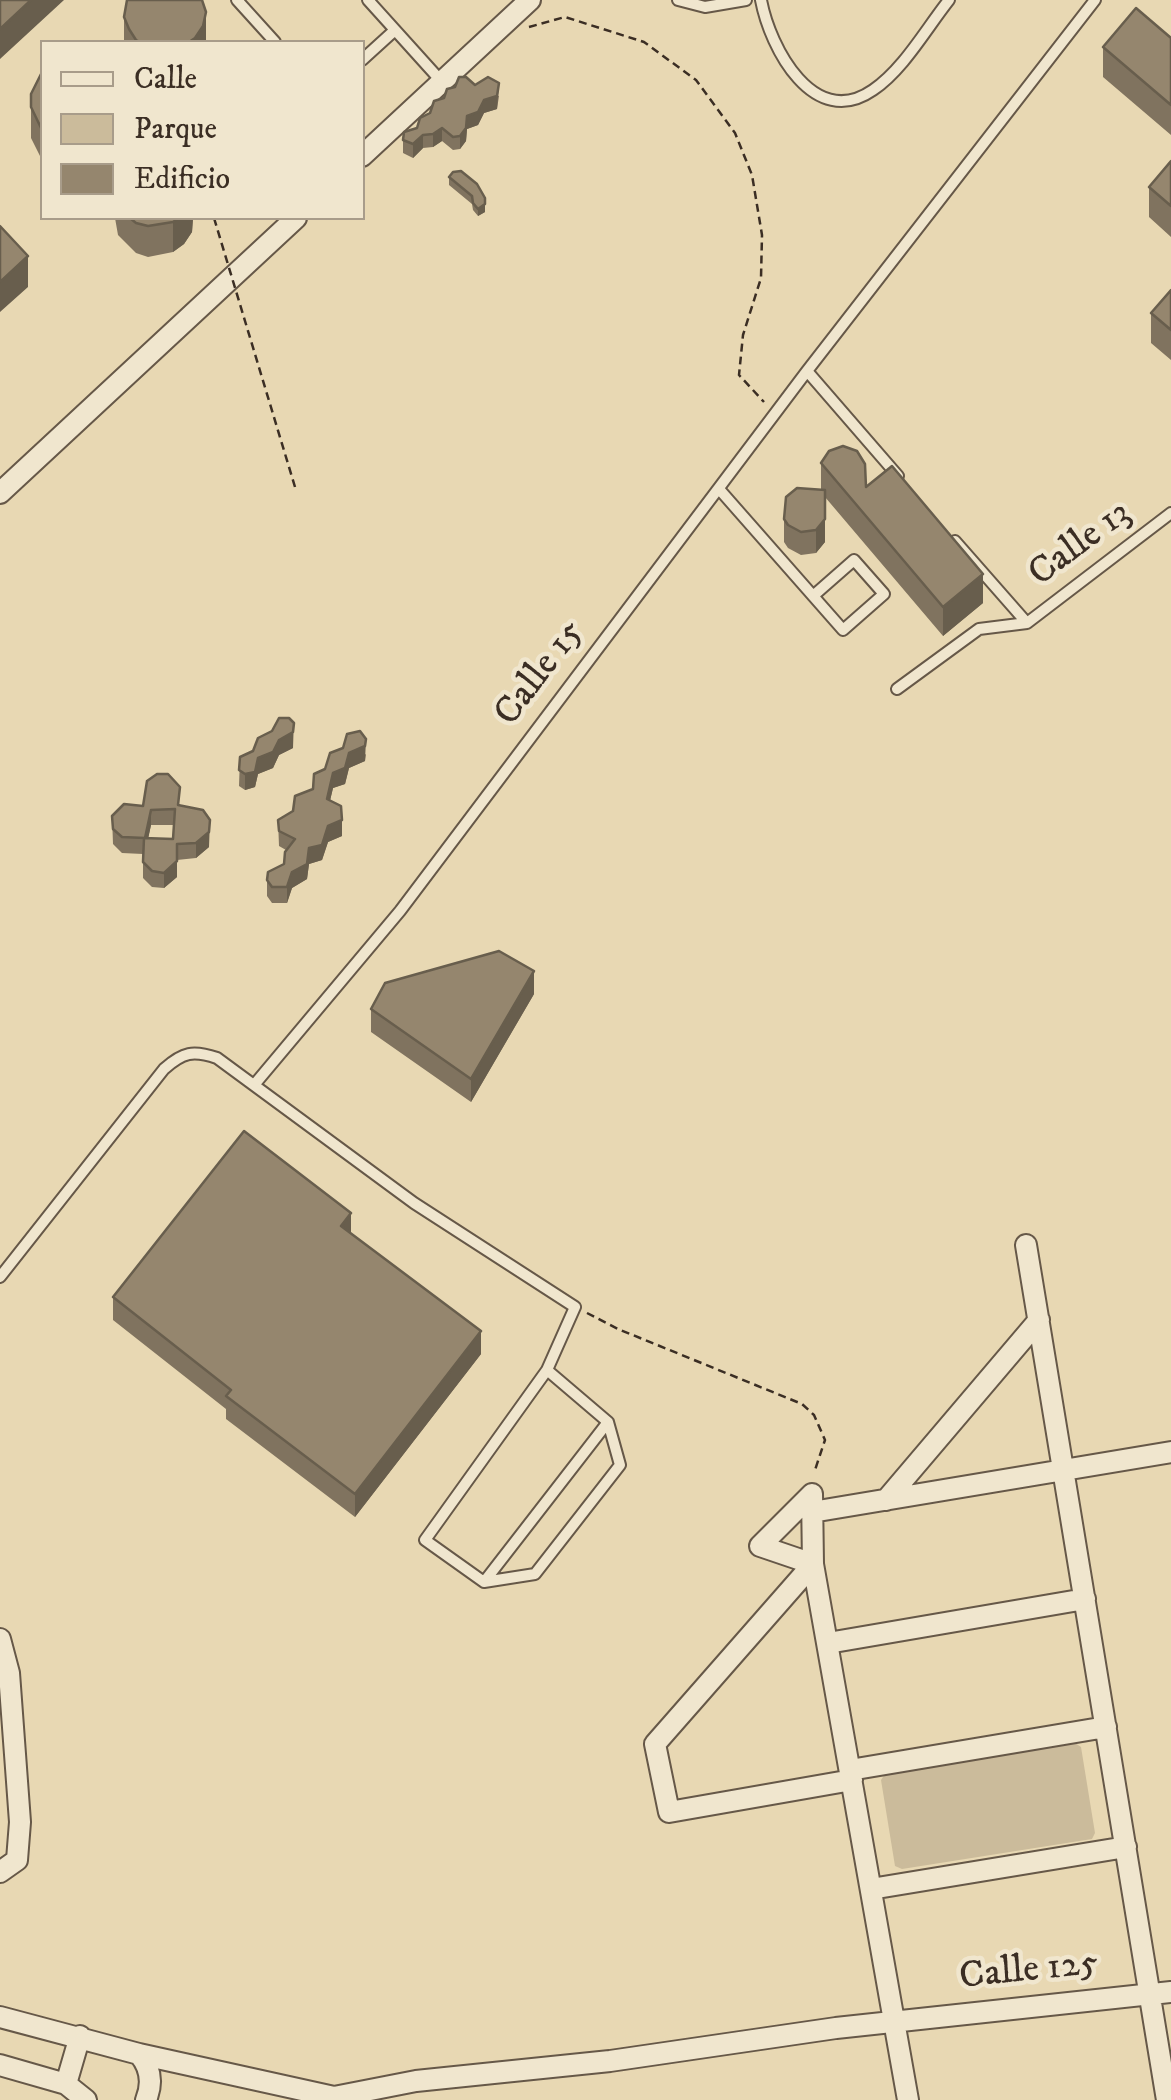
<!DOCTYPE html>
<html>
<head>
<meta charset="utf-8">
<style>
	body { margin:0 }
	#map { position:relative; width:1171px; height:2100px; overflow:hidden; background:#e8d8b3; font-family:"IM FELL DW Pica",serif }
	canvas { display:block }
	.legend { position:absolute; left:40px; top:40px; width:325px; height:180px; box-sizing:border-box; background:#f0e6ce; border:2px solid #a89c8a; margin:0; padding:12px 18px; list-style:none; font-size:30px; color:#3b2e24 }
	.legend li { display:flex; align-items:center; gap:20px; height:50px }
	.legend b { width:50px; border:2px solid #a89c8a }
</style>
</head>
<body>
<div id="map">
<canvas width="1171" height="2100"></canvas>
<ul class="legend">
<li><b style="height:12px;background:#f0e6ce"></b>Calle</li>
<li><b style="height:28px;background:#cbbb9b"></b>Parque</li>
<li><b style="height:28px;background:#95866e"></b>Edificio</li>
</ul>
</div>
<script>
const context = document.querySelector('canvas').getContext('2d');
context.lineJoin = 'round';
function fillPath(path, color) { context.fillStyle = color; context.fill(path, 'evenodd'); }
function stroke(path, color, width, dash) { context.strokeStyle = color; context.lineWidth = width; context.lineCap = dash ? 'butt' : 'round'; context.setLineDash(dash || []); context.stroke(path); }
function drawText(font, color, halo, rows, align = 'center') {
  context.font = font + ' "IM FELL DW Pica",serif'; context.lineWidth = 9; context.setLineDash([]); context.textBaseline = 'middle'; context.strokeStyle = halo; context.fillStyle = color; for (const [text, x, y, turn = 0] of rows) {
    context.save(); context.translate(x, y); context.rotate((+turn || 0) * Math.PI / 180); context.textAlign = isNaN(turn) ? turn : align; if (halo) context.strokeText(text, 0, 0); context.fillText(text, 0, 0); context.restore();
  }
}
fillPath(new Path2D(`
	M 1075,1743 L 1081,1747 L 1095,1833 L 1092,1839 L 902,1869 L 895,1866 L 881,1780 L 885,1774 Z`), '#cbbb9b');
const service = new Path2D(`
	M 237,0 L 275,42
	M 368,0 L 442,82
	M 678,0 L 705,7 L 746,0
	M 761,0 C 770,48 814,131 873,90 C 903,70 926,29 949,0
	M 362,60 L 395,30
	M 807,371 L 898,476
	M 719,489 L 843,630 L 884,594 L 854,560 L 813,596
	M 955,541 L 1027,623
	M 1027,623 L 1171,513
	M 897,689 L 979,629 L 1027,623
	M 254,1085 L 400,911 L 807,371 L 1095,0
	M 0,1277 L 164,1069 C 183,1052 193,1050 217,1058 L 414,1203 L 575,1307 L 547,1370 L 425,1540 L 484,1582 L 535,1574 L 620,1465 L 608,1422 L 547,1370
	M 484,1582 L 608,1422`);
const minor = new Path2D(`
	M 362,156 L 530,0
	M 0,493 L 296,218
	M 1026,1245 L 1167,2100
	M 812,1494 L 813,1564 L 908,2100
	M 812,1494 L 760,1546 L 813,1564
	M 886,1500 L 1039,1320
	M 812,1512 L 1171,1452
	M 813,1564 L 655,1744 L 669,1812 L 852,1780
	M 0,1639 L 9,1673 L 20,1822 L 17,1860 L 0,1872
	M 828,1643 L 1085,1599
	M 850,1770 L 1106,1727
	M 871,1889 L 1126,1847
	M 0,2017 L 139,2054 C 151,2068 153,2083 146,2100
	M 139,2054 L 334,2097 L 416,2081 L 610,2061 L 836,2028 L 1171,1992
	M 0,2065 L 66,2084 L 86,2100
	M 66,2084 L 80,2036`);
stroke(service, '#665848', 14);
stroke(minor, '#665848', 24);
stroke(new Path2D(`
	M 529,27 L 565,17 L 644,42 L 696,80 L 735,133 L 752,175 L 762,235 L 761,278 L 743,335 L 739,375 L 764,402
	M 587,1313 L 618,1329 L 802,1404 L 814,1415 L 825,1440 L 814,1473`), '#3b2e24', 2.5, [8, 5]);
stroke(service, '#f0e6ce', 10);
stroke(minor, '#f0e6ce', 20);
stroke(new Path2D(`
	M 214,218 L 295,487`), '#3b2e24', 2.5, [8, 5]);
fillPath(new Path2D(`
	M 124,17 L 206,42 L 124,42 Z
	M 1171,38 L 1171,135 L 1103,77 L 1103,47 Z
	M 42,72 L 42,160 L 31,138 L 31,94 Z
	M 475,85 L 499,96 L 497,109 L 484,113 L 478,125 L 467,129 L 466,141 L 460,149 L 453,150 L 442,141 L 433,147 L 423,148 L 413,158 L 403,153 L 403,140 Z
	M 1171,161 L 1171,237 L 1149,217 L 1149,187 Z
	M 449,177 L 485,198 L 485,212 L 478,216 L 473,210 L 472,204 L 449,185 Z
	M 115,218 L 193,218 L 192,232 L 184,244 L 173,252 L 148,257 L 136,253 L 118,235 Z
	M 1171,290 L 1171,360 L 1151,343 L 1151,313 Z
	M 821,463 L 866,487 L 983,603 L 943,636 L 825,497 L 825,542 L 816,553 L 801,555 L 788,548 L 784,542 L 784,519 L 821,490 Z
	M 294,723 L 293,748 L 279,755 L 273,768 L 258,774 L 255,787 L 245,790 L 239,786 L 240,757 L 253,751 Z
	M 366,754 L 365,761 L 349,768 L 345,784 L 333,788 L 330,800 L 342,836 L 328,842 L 322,860 L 309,864 L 307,879 L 292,888 L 287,903 L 272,903 L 267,896 L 267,880 L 284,864 L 286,850 L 279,846 L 278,820 L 293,811 L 313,789 Z
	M 180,805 L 209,847 L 196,858 L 177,860 L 177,877 L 164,888 L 152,887 L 143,878 L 143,854 L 122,853 L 113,844 L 112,816 L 143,806 ZM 151,825 L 174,825 L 173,839 L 148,838 Z
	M 534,994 L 471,1102 L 371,1032 L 371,1009 Z
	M 351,1233 L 481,1354 L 355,1517 L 226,1419 L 226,1409 L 113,1320 L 113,1297 Z`), '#80735f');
fillPath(new Path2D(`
	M 31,0 L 64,0 L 0,59 L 0,29 Z
	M 206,12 L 206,42 L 189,42 Z
	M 499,83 L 497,109 L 484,113 L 478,125 L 467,129 L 466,141 L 460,149 L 460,136 L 467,116 Z
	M 442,128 L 442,141 L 433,147 L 433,134 Z
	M 423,135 L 423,148 L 413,158 L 413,144 Z
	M 485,204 L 485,212 L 478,216 L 478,209 Z
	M 179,218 L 193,218 L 192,232 L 184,244 L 173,252 L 173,222 Z
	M 28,256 L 28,287 L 0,312 L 0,282 Z
	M 825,519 L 825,542 L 816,553 L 816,530 Z
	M 983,574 L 983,603 L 943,636 L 943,607 Z
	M 293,732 L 293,748 L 279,755 L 273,768 L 258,774 L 255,787 L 245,790 L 245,774 L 258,758 L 279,740 Z
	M 366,739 L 365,761 L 349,768 L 345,784 L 333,788 L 327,814 L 327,799 L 333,773 L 349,753 Z
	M 151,810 L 151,825 L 145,854 L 145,838 Z
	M 210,820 L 209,847 L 196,858 L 196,843 Z
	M 342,820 L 342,836 L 328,842 L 322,860 L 309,864 L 307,879 L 292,888 L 287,903 L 287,887 L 292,872 L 309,848 L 328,826 Z
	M 177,861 L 177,877 L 164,888 L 164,873 Z
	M 534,971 L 534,994 L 471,1102 L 471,1079 Z
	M 351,1213 L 351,1236 L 341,1226 Z
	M 481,1331 L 481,1354 L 355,1517 L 355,1494 Z`), '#685e4d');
const building = new Path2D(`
	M 0,0 L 31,0 L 0,29 Z
	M 127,0 L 202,0 L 206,12 L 203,26 L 195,38 L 189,42 L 140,42 L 136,40 L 129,29 L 124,17 Z
	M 1136,8 L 1171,38 L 1171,105 L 1103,47 Z
	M 42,72 L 42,130 L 31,107 L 31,94 Z
	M 459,77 L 466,77 L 475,85 L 488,77 L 499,83 L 497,96 L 484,100 L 478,112 L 467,116 L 466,128 L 460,136 L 453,137 L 442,128 L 433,134 L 423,135 L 413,144 L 403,140 L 404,132 L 417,128 L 420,118 L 430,113 L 434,101 L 444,98 L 447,89 L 455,87 Z
	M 1171,161 L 1171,206 L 1149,187 Z
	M 461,171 L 477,184 L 485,198 L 485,204 L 478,209 L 473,203 L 472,196 L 449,177 L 453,172 Z
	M 130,218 L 179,218 L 173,222 L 148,226 L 136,223 Z
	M 0,226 L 28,256 L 0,282 Z
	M 1171,290 L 1171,330 L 1151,313 Z
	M 843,446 L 857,451 L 865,464 L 866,487 L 892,466 L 983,574 L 943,607 L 821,463 L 829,451 Z
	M 797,488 L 825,490 L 825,519 L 816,530 L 801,532 L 788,525 L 784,519 L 786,497 Z
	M 279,718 L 289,718 L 294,723 L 293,732 L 279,740 L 273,752 L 258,758 L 255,772 L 245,774 L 239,770 L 240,757 L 253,751 L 258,738 L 272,731 Z
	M 360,731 L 366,739 L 365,746 L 349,753 L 345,768 L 333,773 L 327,799 L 341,806 L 342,820 L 328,826 L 322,845 L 309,848 L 307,864 L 292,872 L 287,887 L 272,887 L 267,880 L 268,872 L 284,864 L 285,852 L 295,839 L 279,831 L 278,820 L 293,811 L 295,796 L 313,789 L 314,774 L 325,769 L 330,753 L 343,748 L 347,734 Z
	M 157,774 L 168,774 L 180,787 L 178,805 L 203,810 L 210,820 L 209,832 L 196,843 L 177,844 L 177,861 L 164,873 L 152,871 L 143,862 L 144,838 L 173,839 L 175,809 L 151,810 L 145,838 L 122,837 L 113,829 L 112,816 L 124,804 L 143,806 L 147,781 Z
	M 499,951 L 534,971 L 471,1079 L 371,1009 L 385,983 Z
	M 244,1131 L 351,1213 L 341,1226 L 481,1331 L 355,1494 L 226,1396 L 231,1390 L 113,1297 Z`);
fillPath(building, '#95866e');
stroke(building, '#685e4d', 2.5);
drawText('38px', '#3b2e24', '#f0e6ce', [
	["Calle 13",1081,545,-37],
	["Calle 15",541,674,-53],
	["Calle 125",1029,1972,-6]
]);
</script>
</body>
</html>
